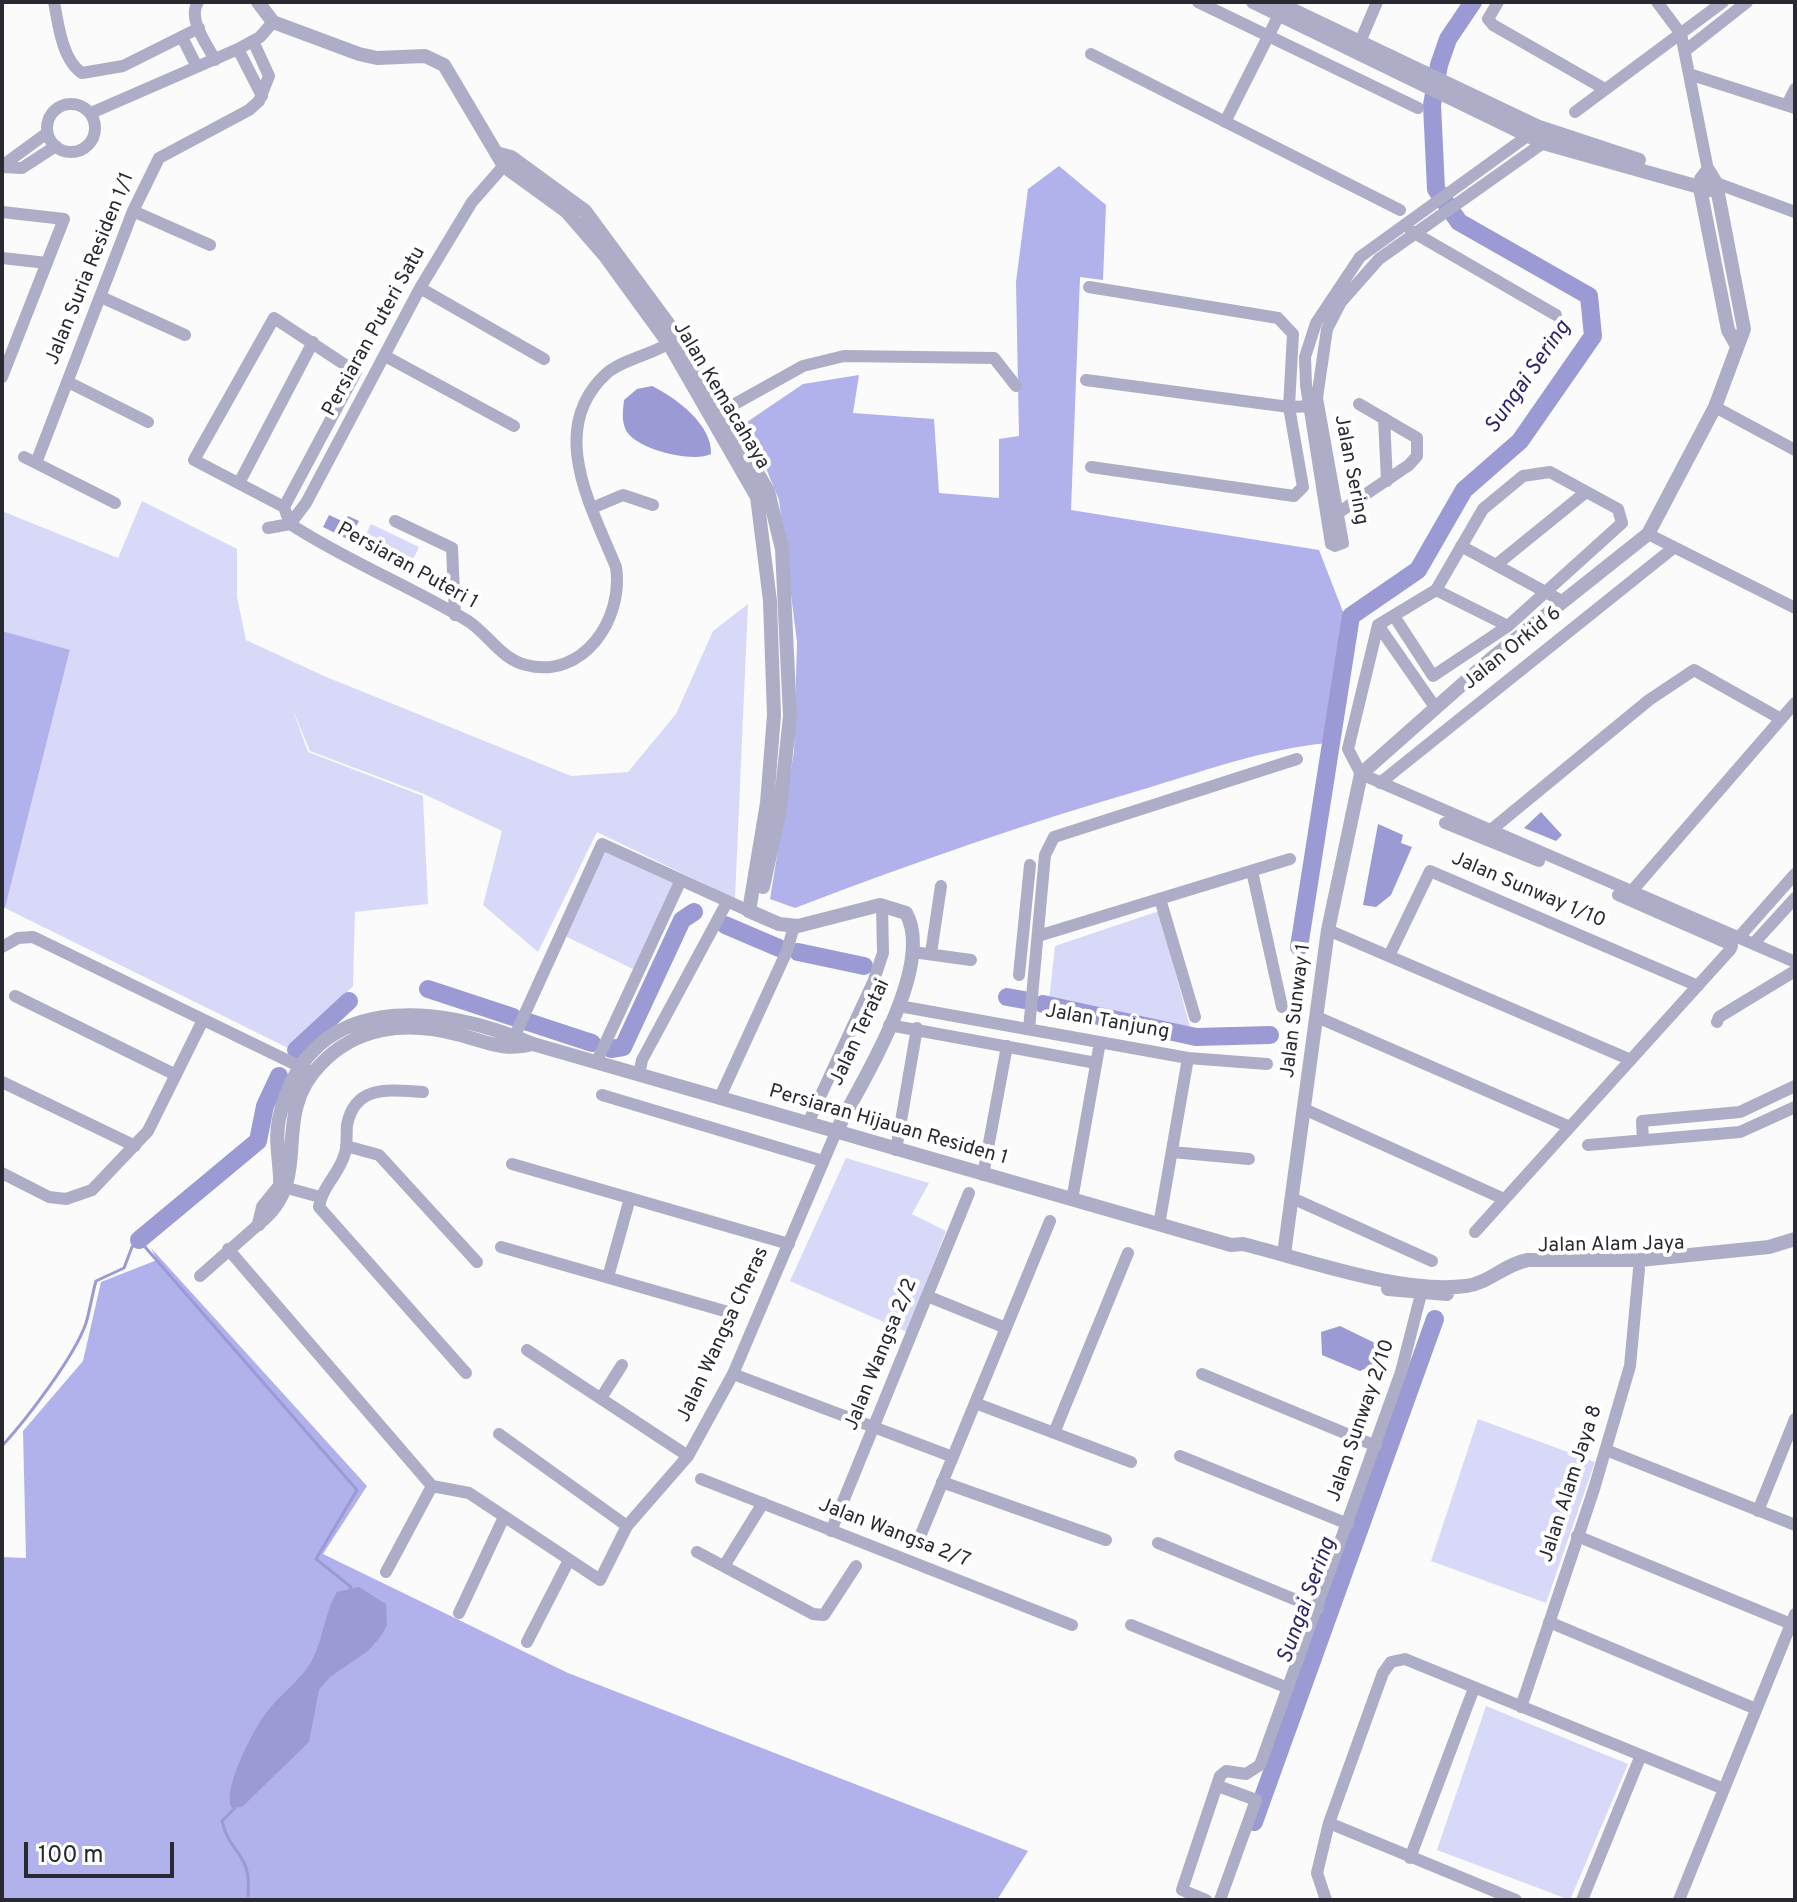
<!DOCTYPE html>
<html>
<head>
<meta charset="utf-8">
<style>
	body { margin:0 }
	#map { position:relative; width:1797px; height:1902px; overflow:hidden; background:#fbfbfb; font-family:Overpass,sans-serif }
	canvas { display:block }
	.frame { position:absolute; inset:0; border:4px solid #292932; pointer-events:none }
	.scale { position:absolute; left:24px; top:1842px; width:150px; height:36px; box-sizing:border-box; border:4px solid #292932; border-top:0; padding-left:10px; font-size:24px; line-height:28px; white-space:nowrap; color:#292932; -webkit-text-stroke:6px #fff; paint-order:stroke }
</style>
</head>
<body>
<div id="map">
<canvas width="1797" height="1902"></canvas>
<div class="frame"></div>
<div class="scale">100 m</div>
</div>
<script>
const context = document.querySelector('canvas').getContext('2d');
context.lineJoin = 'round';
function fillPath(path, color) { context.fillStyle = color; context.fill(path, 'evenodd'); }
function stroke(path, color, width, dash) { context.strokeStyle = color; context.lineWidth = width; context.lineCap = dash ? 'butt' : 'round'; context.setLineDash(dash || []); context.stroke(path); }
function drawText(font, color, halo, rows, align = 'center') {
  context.font = font + ' Overpass,sans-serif'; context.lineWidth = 8; context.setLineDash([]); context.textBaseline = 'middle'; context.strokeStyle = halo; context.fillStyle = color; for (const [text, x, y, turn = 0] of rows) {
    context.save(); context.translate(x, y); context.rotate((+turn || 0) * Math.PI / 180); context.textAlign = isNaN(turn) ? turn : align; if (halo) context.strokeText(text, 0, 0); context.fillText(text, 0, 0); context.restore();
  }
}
fillPath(new Path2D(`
	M 142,501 L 237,549 L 237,597 L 246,640 L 324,676 L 571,776 L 628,772 L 676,714 L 713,631 L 748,604 L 735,899 L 597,832 L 538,952 L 483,905 L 502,831 L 424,794 L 310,751 L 292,708 L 308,752 L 423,796 L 428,904 L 355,912 L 353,986 L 290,1049 L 5,908 L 70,651 L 2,631 L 2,511 L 118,558 Z
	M 371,524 L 419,547 L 408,570 L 360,546 Z
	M 603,848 L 676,884 L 635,970 L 563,935 Z
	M 1159,911 L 1191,1031 L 1049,1001 L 1055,946 Z
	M 846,1158 L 929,1183 L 912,1214 L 946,1231 L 907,1332 L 790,1281 Z
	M 1478,1419 L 1595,1462 L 1546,1603 L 1431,1561 Z
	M 1486,1706 L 1628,1764 L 1570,1900 L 1437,1850 Z`), '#d8d9f8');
fillPath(new Path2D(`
	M 1059,166 L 1106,205 L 1103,280 L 1080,277 L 1071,510 L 1319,550 L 1345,617 L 1327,743 C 1266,749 1209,769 1151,787 C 1030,822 912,863 795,908 L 770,899 L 794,751 L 797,642 L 779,500 L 747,422 L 803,384 L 859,375 L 853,413 L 934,419 L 939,493 L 999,498 L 999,439 L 1019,436 L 1016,282 L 1028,189 Z
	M 2,631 L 70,650 L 5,908 L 2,907 Z
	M 151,1248 L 367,1486 L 323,1554 L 568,1673 L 1028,1851 L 997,1900 L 2,1900 L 2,1557 L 26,1558 L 23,1431 L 83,1361 L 101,1282 L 157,1260 Z`), '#b1b1ec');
fillPath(new Path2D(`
	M 652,386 C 675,397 713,425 711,454 C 693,463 639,450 627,432 C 621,422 623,411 624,400 L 637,389 Z
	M 329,515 L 344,522 L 348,516 L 359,521 L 354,530 L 362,534 L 357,544 L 323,527 Z
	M 1541,812 L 1562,835 L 1556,841 L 1524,828 Z
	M 1378,824 L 1403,835 L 1401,843 L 1412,847 L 1391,895 L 1376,907 L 1363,905 Z
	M 1340,1326 L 1377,1344 L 1373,1365 L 1360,1371 L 1322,1355 L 1321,1332 Z
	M 359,1587 L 386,1604 L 387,1625 L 381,1636 L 368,1651 L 330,1677 L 319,1690 L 309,1742 L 242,1807 L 232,1808 C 221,1792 254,1728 266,1713 C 279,1695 300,1681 311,1662 C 324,1639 324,1613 337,1592 Z`), '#9b9ad4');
stroke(new Path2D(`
	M 2,1446 C 26,1420 75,1356 86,1323 C 90,1310 92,1295 96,1281 L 124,1268 L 132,1247 L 139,1240 L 357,1490 L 316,1559 L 351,1587 L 350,1590
	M 235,1808 L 222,1821 C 230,1856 252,1851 248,1896`), '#9b9ad4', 3);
stroke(new Path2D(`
	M 725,925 L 779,948
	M 1299,947 L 1351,616 L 1418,570 L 1464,490 L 1520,441 L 1593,336 L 1589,296 L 1459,222 L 1436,189 L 1432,105 L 1439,65 L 1448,39 L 1473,2
	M 798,952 L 864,966
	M 428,989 L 513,1017
	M 1007,997 L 1024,1000
	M 1043,1004 L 1196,1037 L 1270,1035
	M 525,1021 L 592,1043
	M 611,1049 L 623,1047 L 682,920 L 694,912
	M 296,1050 L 349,1001
	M 139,1240 L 258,1141 L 265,1106 L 279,1076
	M 1254,1822 L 1435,1319`), '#9b9ad4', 18);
stroke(new Path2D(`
	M 54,2 C 58,23 62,60 82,73 L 123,66 L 199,28
	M 198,2 C 187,19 207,44 215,60
	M 1198,2 L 1418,108
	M 1498,2 L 1488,19 L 1493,25 L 1603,88
	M 1657,2 L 1681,34 L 1708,170
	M 182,37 L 197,67
	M 1360,42 L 1377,2
	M 238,49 L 262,96
	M 1686,50 L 1747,2
	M 1091,54 L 1400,210
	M 1689,74 L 1795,108
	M47 128a24 24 0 1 1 48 0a24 24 0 1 1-48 0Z
	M 1787,105 L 1795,89
	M 1575,112 L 1723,2
	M 91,113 L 238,49 L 260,37 L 273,22
	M 1225,122 L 1283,7
	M 1533,132 L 1360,257 L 1316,323 L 1305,357 L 1306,385 L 1331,544 L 1335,546 L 1343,543 L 1317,398 L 1327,329 L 1341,302 L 1379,259 L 1550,138
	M 2,166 L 47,133
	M 2,167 L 22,168 L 56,146
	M 1716,183 L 1795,212
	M 133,211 L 210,245
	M 2,212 L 64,219 L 2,377
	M 1411,231 L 1556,315
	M 2,258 L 47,263
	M 1089,287 L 1278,318 L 1293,334 L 1289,407 L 1303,487 L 1294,496 L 1091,467
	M 420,288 L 544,359
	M 101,297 L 185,335
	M 385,356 L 514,426
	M 1086,380 L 1289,407 L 1314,406
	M 68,382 L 148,422
	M 1715,407 L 1795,450
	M 715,415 L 803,366 L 844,356 L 994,358 L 1016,386
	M 1384,418 L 1387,481
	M 24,457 L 115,503
	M 36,463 L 133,211 L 159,158 L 249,110 L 259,101 L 269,76 L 253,41
	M 239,483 L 313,342
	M 284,507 L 194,460 L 274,318 L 356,372 L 284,507 L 290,524
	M 592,508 L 623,495 L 653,505
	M 1335,515 L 1409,465 L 1417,456 L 1417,438 L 1359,404
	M 395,521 L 452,548 L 455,615
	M 290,524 C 347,561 410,586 468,621 C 488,634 501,659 526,665 C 583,680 624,619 616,567 C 591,506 546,428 607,373 C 625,358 654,355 674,340
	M 290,524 L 306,503 L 420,288 L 472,202 L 508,161
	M 268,528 L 290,524
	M 1648,534 L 1795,608
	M 1461,546 L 1562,601
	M 1496,565 L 1586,492
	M 1436,590 L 1508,626
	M 1394,616 L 1433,676 L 1508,626 L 1622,523 L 1618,509 L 1550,472 L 1523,476 L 1483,509 L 1436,590 L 1378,625 L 1348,749 L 1361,774 L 1795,962
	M 1378,625 L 1435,707
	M 1380,783 L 1672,549
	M 1445,823 L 1539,861
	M 1491,830 L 1649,700 L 1694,670 L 1781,719
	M 1252,871 L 1282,1007
	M 1631,892 L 1795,703
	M 1160,899 L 1195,1017
	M 1328,930 L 1631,1060
	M 1038,936 L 1290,859
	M 1740,936 L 1795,874
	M 1754,943 L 1795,898
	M 2,947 L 18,938 L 33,937 L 309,1071
	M 913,952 L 971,960
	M 931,953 L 941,886
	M 1389,956 L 1430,871 L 1698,986
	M 1019,975 L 1030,865
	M 15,996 L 176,1075
	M 899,1006 L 1188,1058 L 1267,1064
	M 1317,1017 L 1570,1127
	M 1717,1022 L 1719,1017 L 1795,971
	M 889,1025 L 1096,1063
	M 1029,1029 L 1045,855 L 1054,837 L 1297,759
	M 511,1044 L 602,844 L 749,911
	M 596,1063 L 680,882
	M 639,1075 L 642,1060 L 726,904
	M 2,1082 L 135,1146
	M 423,1092 C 390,1090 355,1084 347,1125 C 346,1135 348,1147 344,1156 C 338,1175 322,1187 319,1207 L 466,1373
	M 602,1095 L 823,1161
	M 720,1097 L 787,951 L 794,926
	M 1304,1109 L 1504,1199
	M 808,1123 L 874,980 L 883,953 L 882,905
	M 1643,1140 L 1642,1121 L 1740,1112 L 1795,1086
	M 1588,1145 L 1740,1132 L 1795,1107
	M 346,1146 L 379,1155 L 477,1262
	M 896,1150 L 917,1028
	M 1172,1152 L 1249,1159
	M 512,1164 L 789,1244
	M 2,1173 L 49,1197 L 66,1199 L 92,1190 L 148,1131 L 203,1020
	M 983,1175 L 1007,1046
	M 280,1186 L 320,1197
	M 1292,1198 L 1432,1261
	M 1072,1200 L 1100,1042
	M 1159,1225 L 1188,1058
	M 1475,1232 L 1730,950 L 1732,946 L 1727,943 L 1618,895
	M 501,1247 L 728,1312
	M 228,1249 L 432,1486
	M 200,1276 L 259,1224
	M 608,1277 L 630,1198
	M 927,1296 L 1006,1328
	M 527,1350 L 688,1456
	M 733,1374 L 953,1457
	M 1202,1374 L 1376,1446
	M 601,1398 L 622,1365
	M 975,1403 L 1131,1462
	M 1054,1433 L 1128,1253
	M 499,1434 L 627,1526
	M 1606,1450 L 1795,1525
	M 1180,1456 L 1348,1524
	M 701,1479 L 1072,1625
	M 942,1482 L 1106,1540
	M 432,1486 L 469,1493 L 600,1580 L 627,1526 L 688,1456 L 733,1374 L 836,1132
	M 1758,1511 L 1795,1419
	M 831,1531 L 969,1193
	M 1577,1536 L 1791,1624
	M 1158,1543 L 1318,1609
	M 917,1544 L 1050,1221
	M 697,1552 L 813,1614 L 824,1615 L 856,1566
	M 724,1566 L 763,1503
	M 386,1572 L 432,1486
	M 459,1613 L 504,1517
	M 1549,1622 L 1756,1709
	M 1131,1625 L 1288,1688
	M 527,1642 L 568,1562
	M 1521,1707 L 1594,1489 L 1630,1366 L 1639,1269
	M 1218,1786 L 1256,1800 L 1220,1900
	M 1329,1823 L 1516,1900
	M 1410,1858 L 1474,1688
	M 1206,1900 L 1182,1890 L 1220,1776 L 1226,1771 L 1246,1774 L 1260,1765 L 1401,1372 L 1421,1294
	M 1326,1900 L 1317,1873 L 1329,1823 L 1383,1673 L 1391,1662 L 1405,1659 L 1724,1789
	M 1582,1900 L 1641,1755
	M 1679,1900 L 1795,1614`), '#adadc7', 12);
stroke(new Path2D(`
	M 258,2 L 273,22 L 359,54 L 377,58 L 425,56 L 444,65 L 504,166 L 566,211 L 605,256 L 669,344 L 757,497 L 770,601 L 774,715 L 767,803 L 749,911 L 779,924 L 798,926 L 880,905 L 906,913 C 936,966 861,1082 836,1132
	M 1253,2 L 1543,143 L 1710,190
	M 1276,2 L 1539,127 L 1639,160
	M 496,153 L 511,157 L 585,211 L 678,337 L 768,491 L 782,549 L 790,716 L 780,809 L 763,887
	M 259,1223 C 316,1178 268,1119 320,1065 C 356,1026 407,1021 456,1034 C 486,1041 502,1052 533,1044
	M 259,1224 L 263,1207 L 280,1186 C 281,1164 274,1142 279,1119 C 308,989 437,1003 533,1044 L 1231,1245 L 1243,1244 C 1307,1260 1401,1294 1466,1286 C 1489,1283 1505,1264 1528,1260 L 1640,1260 L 1769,1247 L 1795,1239
	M 1284,1254 L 1328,930 L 1361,774 L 1492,658 L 1648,534 L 1715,407 L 1744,329 L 1716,183 L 1708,170 L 1701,179 L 1700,188 L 1728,330 L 1737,346
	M 1388,1289 L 1447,1294`), '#adadc7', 14);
drawText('20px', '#292932', '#fff', [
	["Jalan Suria Residen 1/1",91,269,-68],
	["Persiaran Puteri Satu",375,332,-61],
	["Jalan Kemacahaya",720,396,59],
	["Jalan Sering",1350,470,79],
	["Persiaran Puteri 1",407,567,29],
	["Jalan Orkid 6",1513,649,-39],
	["Jalan Sunway 1/10",1528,891,23],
	["Jalan Sunway 1",1297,1011,-83],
	["Jalan Tanjung",1107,1023,10],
	["Jalan Teratai",861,1033,-65],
	["Persiaran Hijauan Residen 1",888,1126,16],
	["Jalan Alam Jaya",1611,1246,-1],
	["Jalan Wangsa Cheras",724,1335,-65],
	["Jalan Wangsa 2/2",882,1355,-68],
	["Jalan Sunway 2/10",1362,1421,-71],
	["Jalan Alam Jaya 8",1572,1484,-72],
	["Jalan Wangsa 2/7",894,1534,21]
]);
drawText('italic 22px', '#2f2468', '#fff', [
	["Sungai Sering",1529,378,-55],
	["Sungai Sering",1308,1601,-70]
]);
</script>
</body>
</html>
